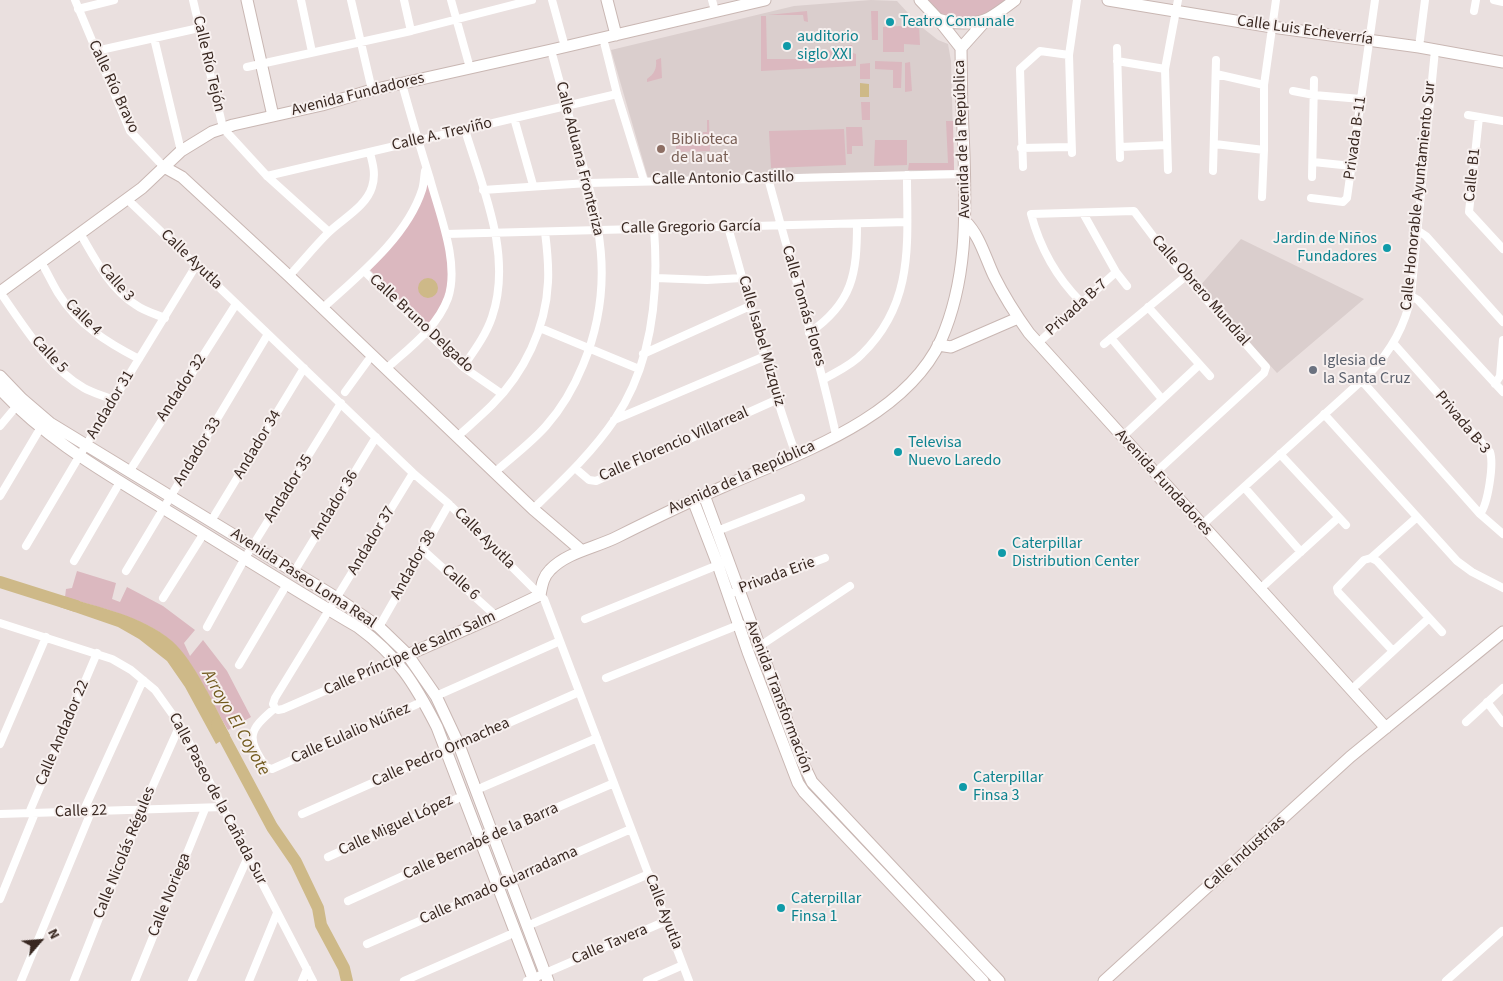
<!DOCTYPE html>
<html>
<head>
<meta charset="utf-8">
<style>
	body { margin:0 }
	#map { position:relative; width:1503px; height:981px; overflow:hidden; background:#eae0df; font-family:"Source Sans 3",sans-serif }
	canvas { display:block }
	.north { position:absolute; left:15px; top:916px; width:50px; height:50px; -webkit-text-stroke:4px #f7f0ef; paint-order:stroke; rotate:63deg; font-size:14px; font-weight:700; line-height:20px; text-align:center; color:#392821 }
	.north::after { content:''; display:block; margin:auto; width:18px; height:22px; background:#392821; clip-path:polygon(50% 0,100% 100%,50% 72%,0 100%) }
</style>
</head>
<body>
<div id="map">
<canvas width="1503" height="981"></canvas>
<div class="north">N</div>
</div>
<script>
const context = document.querySelector('canvas').getContext('2d');
context.lineJoin = 'round';
function fillPath(path, color) { context.fillStyle = color; context.fill(path, 'evenodd'); }
function stroke(path, color, width, dash) { context.strokeStyle = color; context.lineWidth = width; context.lineCap = dash ? 'butt' : 'round'; context.setLineDash(dash || []); context.stroke(path); }
function drawText(font, color, halo, rows, align = 'center') {
  context.font = font + ' "Source Sans 3",sans-serif'; context.lineWidth = 4; context.setLineDash([]); context.textBaseline = 'middle'; context.strokeStyle = halo; context.fillStyle = color; for (const [text, x, y, turn = 0] of rows) {
    context.save(); context.translate(x, y); context.rotate((+turn || 0) * Math.PI / 180); context.textAlign = isNaN(turn) ? turn : align; if (halo) context.strokeText(text, 0, 0); context.fillText(text, 0, 0); context.restore();
  }
}
fillPath(new Path2D(`
	M 871,0 L 897,1 L 919,25 L 938,40 L 948,44 L 951,61 L 954,170 L 648,178 L 611,50 L 794,6 Z
	M 1241,239 L 1364,299 L 1277,373 L 1199,287 Z`), '#dacecd');
fillPath(new Path2D(`
	M 925,0 L 1013,0 L 987,16 L 971,20 L 942,18 Z
	M 807,11 L 808,22 L 804,21 L 803,15 L 768,15 Z
	M 871,11 L 878,11 L 878,40 L 872,40 Z
	M 761,16 L 766,16 L 767,59 L 807,59 L 813,56 L 813,51 L 846,50 L 846,46 L 852,45 L 853,53 L 856,54 L 856,66 L 761,71 Z
	M 919,25 L 920,45 L 904,44 L 904,52 L 883,52 L 883,27 Z
	M 661,58 L 662,78 L 647,82 L 647,79 C 654,74 657,69 656,60 Z
	M 875,61 L 902,62 L 901,88 L 893,88 L 893,70 L 875,69 Z
	M 910,62 L 912,91 L 905,92 L 905,63 Z
	M 870,63 L 870,79 L 860,79 L 860,64 Z
	M 861,102 L 870,102 L 870,120 L 862,120 Z
	M 707,120 L 709,120 L 710,151 L 676,152 L 676,144 L 703,142 L 703,132 L 707,132 Z
	M 946,121 L 953,121 L 954,170 L 908,170 L 909,163 L 948,163 Z
	M 846,127 L 862,127 L 863,146 L 852,146 L 852,154 L 847,154 Z
	M 844,129 L 846,165 L 771,168 L 769,131 Z
	M 875,140 L 907,140 L 907,165 L 874,166 Z
	M 426,172 L 450,258 L 449,290 L 428,330 L 370,270 L 401,234 Z
	M 77,571 L 116,583 L 112,599 L 120,602 L 127,587 L 163,606 L 195,630 L 184,643 L 190,656 L 203,640 L 227,671 L 251,717 L 228,730 C 211,701 197,667 173,643 C 150,619 97,607 65,597 L 66,589 L 72,588 Z`), '#dbb8bf');
fillPath(new Path2D(`
	M 860,83 L 869,84 L 869,97 L 860,97 Z
	M418 288a10 10 0 1 1 20 0a10 10 0 1 1-20 0Z
	M 63,596 C 100,608 141,615 172,641 C 194,660 216,709 230,735 L 216,744 L 185,687 L 167,661 L 139,639 L 118,627 L 60,607 Z`), '#ceb988');
stroke(new Path2D(`
	M 0,582 L 76,606
	M 217,724 L 272,827 L 296,862 L 318,908 L 321,925 L 344,968 L 347,981`), '#ceb988', 12);
const secondary = new Path2D(`
	M 247,0 L 273,116
	M 607,0 L 616,35
	M 920,0 L 938,19 L 961,48
	M 1108,0 L 1272,27 L 1419,47 L 1503,62
	M 938,19 C 951,24 977,25 989,18 C 998,13 1007,6 1015,0
	M 961,48 L 987,19
	M 164,167 L 182,177 L 289,276 L 533,509 L 582,551
	M 965,221 C 980,236 985,257 994,276 C 1004,296 1016,315 1029,333 L 1386,728
	M 0,292 L 142,188 L 181,151 L 212,132 L 233,125 L 322,105 L 372,90 L 551,50 L 765,0
	M 938,345 L 951,347 L 1018,318
	M 0,376 L 22,399 L 50,423 L 337,598 L 379,627 L 407,654 L 436,696 L 459,745 L 548,981
	M 0,389 C 46,440 108,474 166,510 C 230,549 293,589 358,627 C 398,656 415,684 437,727 L 534,981
	M 704,495 L 801,759 L 812,782 L 999,981
	M 693,500 L 718,565 L 748,652 L 798,783 L 804,792 L 983,981
	M 396,660 L 496,616 L 540,595 C 542,585 543,577 550,570 C 567,552 595,548 617,537 C 653,519 690,501 727,485 C 800,453 905,418 941,340 C 967,281 966,217 964,154 C 962,119 961,84 961,48
	M 1104,981 L 1350,757 L 1503,632`);
stroke(secondary, '#c9b7b3', 13);
stroke(new Path2D(`
	M 75,0 L 130,131 L 164,167
	M 193,0 L 223,128 L 267,176 L 329,232
	M 301,0 L 312,52
	M 351,0 L 372,90
	M 404,0 L 411,31
	M 451,0 L 470,68
	M 552,0 L 565,47
	M 712,0 L 715,11
	M 1494,0 L 1503,2
	M 78,9 L 114,0
	M 1474,11 L 1476,0
	M 154,38 L 181,151
	M 603,38 L 617,94 L 644,181
	M 1419,47 L 1425,0
	M 1117,48 L 1120,158
	M 96,51 L 199,28
	M 1117,61 L 1165,69
	M 247,67 L 411,31 L 532,0
	M 1216,74 L 1264,85
	M 1293,91 L 1314,95 L 1361,99
	M 1468,115 L 1503,121
	M 1479,117 L 1469,212 L 1503,249
	M 514,118 L 533,185
	M 1215,144 L 1264,150
	M 1120,147 L 1167,145
	M 1021,148 L 1071,147
	M 1072,153 L 1069,55 L 1077,0
	M 1313,162 L 1352,166
	M 1023,167 L 1020,69 L 1040,51 L 1069,55
	M 1168,170 L 1165,69 L 1178,0
	M 1213,171 L 1216,60
	M 267,176 L 617,94
	M 1312,177 L 1314,80
	M 768,178 C 791,264 817,349 836,435
	M 483,190 L 588,183 L 964,174
	M 1262,197 L 1264,150 L 1264,85 L 1276,0
	M 1311,198 L 1343,202 L 1347,198 L 1375,0
	M 127,199 L 413,473 L 449,504 L 544,599 L 689,981
	M 1083,213 L 1116,272 L 1127,286
	M 728,227 C 750,304 769,380 796,455
	M 1417,230 L 1426,236 L 1503,322
	M 80,233 C 95,259 110,289 136,305 C 144,311 155,314 165,318
	M 446,234 L 907,222
	M 41,262 C 47,272 52,283 58,293 C 77,324 108,343 139,359
	M 364,271 L 463,367 L 502,394
	M 289,276 C 302,262 314,247 328,233 C 342,219 366,207 372,187 C 376,175 373,164 370,153
	M 656,278 L 707,280 L 742,278
	M 0,292 C 23,325 49,368 84,388 C 93,393 104,396 113,400
	M 1411,296 L 1418,300 L 1503,392
	M 1081,302 C 1057,278 1040,248 1031,214 L 1134,211 L 1168,256 L 1266,367 L 1264,373 L 1155,473
	M 1148,307 L 1210,376
	M 323,308 C 358,276 407,237 422,190 C 424,184 424,177 425,171
	M 540,328 L 639,369
	M 809,333 C 853,303 857,273 857,224
	M 1111,338 L 1162,399
	M 1038,343 L 1116,272
	M 1104,344 L 1186,276
	M 1394,344 L 1490,452 C 1494,464 1488,504 1480,514
	M 643,354 L 750,306
	M 463,367 C 474,351 486,335 492,317 C 513,256 483,189 465,130
	M 386,369 C 409,348 437,328 448,298 C 460,263 439,213 430,179 C 420,147 411,116 402,84
	M 824,379 C 836,372 852,365 862,354 C 915,302 907,242 907,175
	M 1362,381 L 1480,514 L 1503,534
	M 1495,384 L 1500,376 L 1503,340
	M 345,392 L 372,355
	M 1324,414 L 1457,561 L 1472,572 L 1503,588
	M 614,420 L 763,357
	M 0,426 L 20,402
	M 458,436 C 469,426 481,416 492,405 C 524,373 546,328 548,282 C 549,265 547,248 545,232
	M 1122,437 L 1199,365
	M 1280,454 L 1346,525
	M 575,468 L 589,480 L 596,481 L 776,400
	M 129,472 L 236,304
	M 495,472 C 512,457 531,443 546,426 C 562,408 574,387 583,365 C 617,283 599,219 575,138 C 567,109 559,80 551,50
	M 1244,487 L 1301,552
	M 0,496 L 41,427
	M 533,509 C 562,481 592,453 615,419 C 652,364 659,294 654,229
	M 211,521 L 304,368
	M 1202,525 L 1369,374 C 1391,351 1405,327 1411,296 L 1435,50
	M 717,531 L 801,498
	M 26,546 L 80,455 L 197,264
	M 423,550 L 496,616
	M 1371,558 L 1377,561 L 1442,632
	M 74,561 L 120,482
	M 126,571 L 268,334
	M 294,572 L 376,437
	M 1260,589 L 1338,518
	M 735,592 L 825,558
	M 163,598 L 204,533
	M 585,619 L 718,565
	M 0,623 L 112,659 L 131,670 L 155,690 L 180,725 L 313,981
	M 207,627 L 245,558 L 341,403
	M 379,627 L 449,504
	M 757,648 L 850,586
	M 1393,651 L 1338,592 L 1337,588 L 1364,560 L 1371,558 L 1416,518
	M 396,660 L 283,709 L 278,710 L 275,708 L 273,704 L 275,698 L 413,473
	M 239,665 L 287,584
	M 606,678 L 741,624
	M 1351,690 L 1429,618
	M 436,696 L 560,641
	M 1487,702 L 1503,723
	M 275,708 C 248,731 246,737 266,767 L 272,769 L 424,701
	M 1466,722 L 1503,688
	M 0,744 L 46,637
	M 476,790 L 597,738
	M 83,812 L 143,680
	M 29,813 L 97,653
	M 0,814 L 223,807
	M 302,814 L 579,692
	M 328,857 L 463,796
	M 0,899 L 35,813
	M 348,901 L 493,835 L 614,783
	M 527,926 L 649,874
	M 367,944 L 631,829
	M 21,981 L 91,812
	M 74,981 L 142,810 L 180,725
	M 135,981 L 205,809
	M 192,981 L 248,857
	M 249,981 L 277,913
	M 302,981 L 307,969
	M 404,981 L 516,932
	M 527,981 L 666,921
	M 647,981 L 683,965
	M 1446,981 L 1502,931`), '#fff', 8);
stroke(secondary, '#fff', 11);
for (const [x, y, r, color] of [
	[890,22,5,"#0f9aa8"],
	[787,46,5,"#0f9aa8"],
	[661,149,5,"#8d6e63"],
	[1387,248,5,"#0f9aa8"],
	[1313,370,5,"#6b7280"],
	[898,452,5,"#0f9aa8"],
	[1002,553,5,"#0f9aa8"],
	[963,787,5,"#0f9aa8"],
	[781,908,5,"#0f9aa8"]
]) { const dot = new Path2D(); dot.arc(x, y, r, 0, 2 * Math.PI); context.fillStyle = color; context.fill(dot); stroke(dot, '#f7f0ef', 2); }
drawText('16px', '#0d838f', '#f7f0ef', [
	["Teatro Comunale",900,22],
	["auditorio",797,37],
	["siglo XXI",797,55],
	["Jardin de Niños",1377,239,"right"],
	["Fundadores",1377,257,"right"],
	["Televisa",908,443],
	["Nuevo Laredo",908,461],
	["Caterpillar",1012,544],
	["Distribution Center",1012,562],
	["Caterpillar",973,778],
	["Finsa 3",973,796],
	["Caterpillar",791,899],
	["Finsa 1",791,917]
], 'left');
drawText('16px', '#392821', '#f7f0ef', [
	["Calle Luis Echeverría",1305,31,8],
	["Calle Río Tejón",208,64,77],
	["Calle Río Bravo",113,87,65],
	["Avenida Fundadores",358,95,-14],
	["Calle A. Treviño",442,135,-13],
	["Privada B-11",1356,138,-82],
	["Avenida de la República",963,139,-92],
	["Calle Aduana Fronteriza",579,159,76],
	["Calle B1",1473,175,-84],
	["Calle Antonio Castillo",723,179,-1],
	["Calle Honorable Ayuntamiento Sur",1419,196,-84],
	["Calle Gregorio García",691,228,-1],
	["Calle Ayutla",191,260,44],
	["Calle 3",116,283,49],
	["Calle Obrero Mundial",1200,291,49],
	["Calle Tomás Flores",803,306,74],
	["Privada B-7",1077,308,-42],
	["Calle 4",83,318,45],
	["Calle Bruno Delgado",421,324,43],
	["Calle Isabel Múzquiz",761,341,74],
	["Calle 5",49,355,47],
	["Andador 32",182,388,-57],
	["Andador 31",111,405,-59],
	["Privada B-3",1462,423,50],
	["Andador 34",258,445,-59],
	["Calle Florencio Villarreal",674,445,-24],
	["Andador 33",198,452,-59],
	["Avenida de la República",742,478,-24],
	["Avenida Fundadores",1163,483,48],
	["Andador 35",289,489,-58],
	["Andador 36",335,505,-59],
	["Calle Ayutla",484,539,45],
	["Andador 37",372,541,-59],
	["Andador 38",414,565,-61],
	["Privada Erie",777,576,-20],
	["Avenida Paseo Loma Real",303,579,33],
	["Calle 6",460,583,42],
	["Calle Príncipe de Salm Salm",410,654,-24],
	["Avenida Transformación",778,697,69],
	["Calle Andador 22",63,733,-67],
	["Calle Eulalio Núñez",351,734,-24],
	["Calle Pedro Ormachea",441,753,-24],
	["Calle Paseo de la Cañada Sur",217,799,62],
	["Calle 22",81,812,-2],
	["Calle Miguel López",396,826,-25],
	["Calle Bernabé de la Barra",481,842,-24],
	["Calle Nicolás Régules",125,853,-68],
	["Calle Industrias",1245,854,-42],
	["Calle Amado Guarradama",499,886,-24],
	["Calle Noriega",170,895,-68],
	["Calle Ayutla",663,912,69],
	["Calle Tavera",610,945,-23]
]);
drawText('16px', '#785e54', '#f7f0ef', [
	["Biblioteca",671,140],
	["de la uat",671,158]
], 'left');
drawText('16px', '#5b616d', '#f7f0ef', [
	["Iglesia de",1323,361],
	["la Santa Cruz",1323,379]
], 'left');
drawText('italic 18px', '#725a1e', '#f7f0ef', [
	["Arroyo El Coyote",235,723,60]
]);
</script>
</body>
</html>
